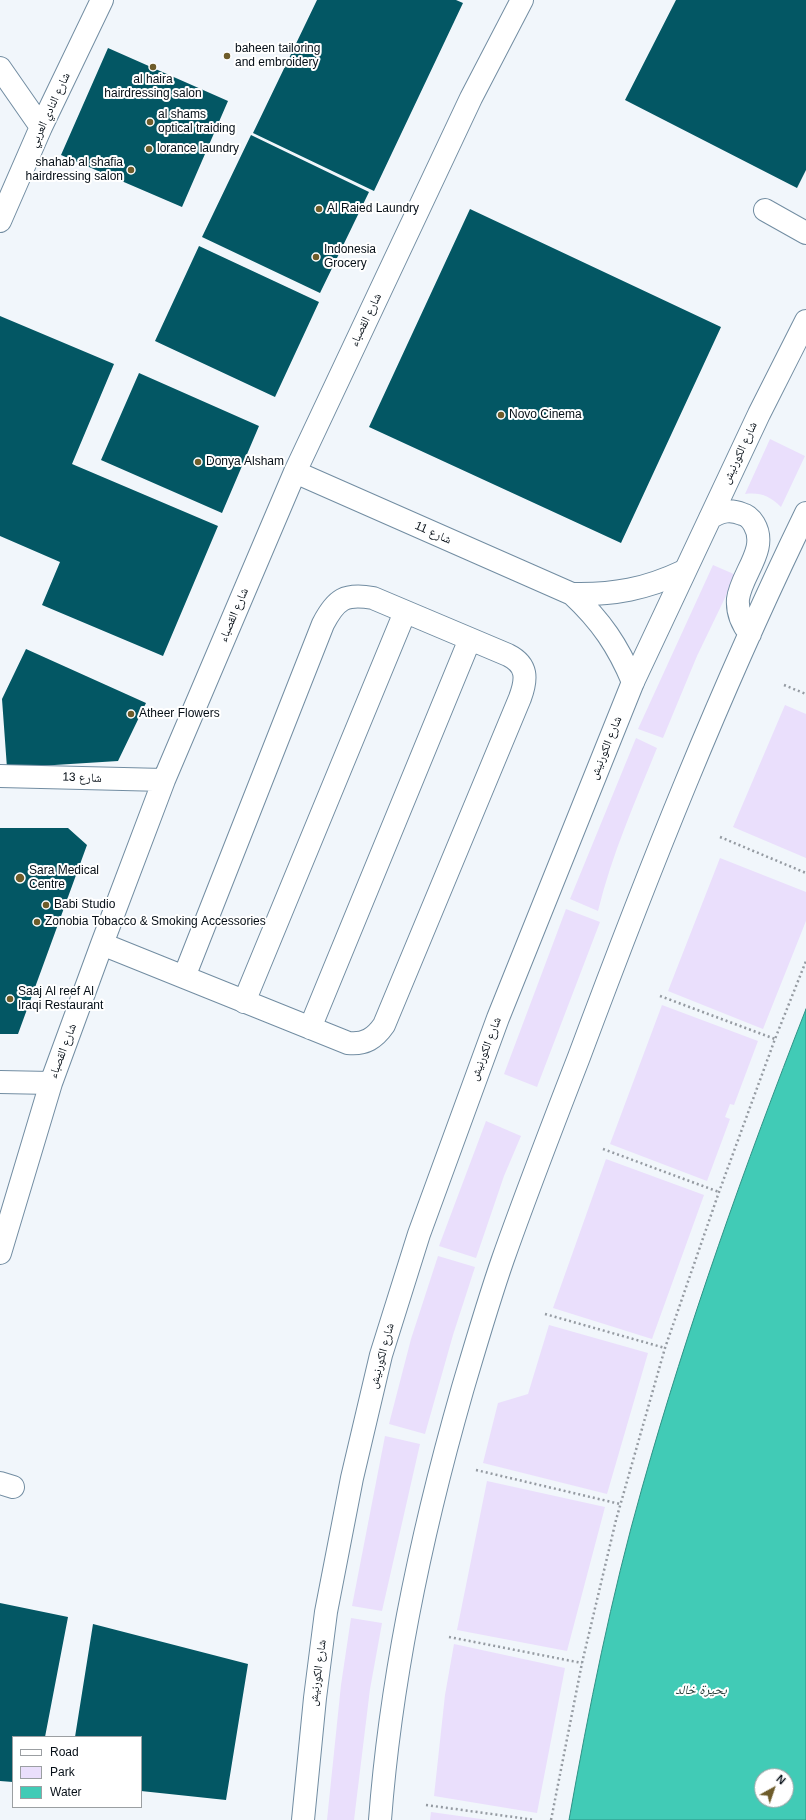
<!DOCTYPE html>
<html>
<head>
<meta charset="utf-8">
<style>
	body { margin:0 }
	#map { position:relative; width:806px; height:1820px; overflow:hidden; background:#f1f6fb; font-family:Arial,sans-serif }
	canvas { display:block }
	.legend { position:absolute; left:12px; top:1736px; width:130px; height:72px; box-sizing:border-box; background:#fff; border:1px solid #9b9fa2; margin:0; padding:5px 7px; list-style:none; font-size:12px; color:#050e16 }
	.legend li { display:flex; align-items:center; gap:8px; height:20px }
	.legend b { width:20px; border:1px solid #9b9fa2 }
	.north { position:absolute; left:754px; top:1768px; width:40px; height:40px; box-sizing:border-box; background:#fff; border:1px solid #9b9fa2; border-radius:50%; rotate:40deg; font-size:11px; font-weight:700; line-height:16px; text-align:center; color:#050e16 }
	.north::after { content:''; display:block; margin:auto; width:14px; height:18px; background:#6e5c2a; clip-path:polygon(50% 0,100% 100%,50% 72%,0 100%) }
</style>
</head>
<body>
<div id="map">
<canvas width="806" height="1820"></canvas>
<ul class="legend">
<li><b style="height:5px;background:#fff"></b>Road</li>
<li><b style="height:11px;background:#eadffc"></b>Park</li>
<li><b style="height:11px;background:#41cbb6"></b>Water</li>
</ul>
<div class="north">N</div>
</div>
<script>
const context = document.querySelector('canvas').getContext('2d');
context.lineJoin = 'round';
function fillPath(path, color) { context.fillStyle = color; context.fill(path, 'evenodd'); }
function stroke(path, color, width, dash) { context.strokeStyle = color; context.lineWidth = width; context.lineCap = dash ? 'butt' : 'round'; context.setLineDash(dash || []); context.stroke(path); }
function drawText(font, color, halo, rows, align = 'center') {
  context.font = font + ' Arial,"Noto Naskh Arabic",sans-serif'; context.lineWidth = 4; context.setLineDash([]); context.textBaseline = 'middle'; context.strokeStyle = halo; context.fillStyle = color; for (const [text, x, y, turn = 0] of rows) {
    context.save(); context.translate(x, y); context.rotate((+turn || 0) * Math.PI / 180); context.textAlign = isNaN(turn) ? turn : align; if (halo) context.strokeText(text, 0, 0); context.fillText(text, 0, 0); context.restore();
  }
}
fillPath(new Path2D(`
	M 770,439 L 805,456 L 781,507 C 770,496 760,492 745,494 Z
	M 713,565 L 736,575 L 697,656 L 663,738 L 638,729 Z
	M 785,705 L 806,714 L 806,858 L 733,827 Z
	M 636,738 L 657,748 C 635,802 612,854 598,911 L 570,899 Z
	M 720,858 L 806,892 L 806,921 L 763,1029 L 668,991 Z
	M 566,909 L 600,922 L 537,1087 L 504,1074 Z
	M 662,1005 L 758,1041 L 734,1105 L 730,1104 L 725,1117 L 730,1119 L 707,1181 L 610,1144 Z
	M 486,1121 L 521,1136 L 504,1176 L 476,1258 L 439,1246 Z
	M 606,1159 L 704,1195 L 652,1339 L 553,1308 Z
	M 438,1256 L 475,1267 L 453,1335 L 425,1434 L 389,1424 L 411,1339 Z
	M 549,1325 L 648,1353 L 607,1494 L 483,1463 L 498,1403 L 528,1394 Z
	M 385,1436 L 420,1444 L 382,1611 L 352,1606 Z
	M 487,1481 L 605,1507 L 567,1651 L 457,1630 Z
	M 351,1618 L 382,1623 L 370,1689 L 354,1820 L 327,1820 L 341,1685 Z
	M 454,1644 L 565,1668 L 537,1813 L 434,1796 L 445,1695 Z
	M 431,1812 L 488,1820 L 430,1820 Z`), '#eadffc');
const water = new Path2D(`
	M 806,1009 L 806,1820 L 569,1820 C 589,1708 611,1597 642,1488 C 688,1325 745,1165 806,1009 ZM 762,1776 L 786,1776 L 786,1800 L 762,1800 Z`);
fillPath(water, '#41cbb6');
stroke(water, '#2f9286', 1);
fillPath(new Path2D(`
	M 317,0 L 456,0 L 463,3 L 374,191 L 253,133 Z
	M 676,0 L 806,0 L 806,170 L 797,188 L 625,100 Z
	M 108,48 L 228,101 L 182,207 L 61,155 Z
	M 251,135 L 369,192 L 320,293 L 202,237 Z
	M 470,209 L 721,327 L 621,543 L 369,427 Z
	M 199,246 L 319,302 L 275,397 L 155,341 Z
	M 0,316 L 114,364 L 72,464 L 218,526 L 163,656 L 42,605 L 60,562 L 0,536 Z
	M 139,373 L 259,426 L 222,513 L 101,460 Z
	M 26,649 L 146,703 L 118,761 L 7,768 L 2,699 Z
	M 0,828 L 68,828 L 87,845 L 18,1034 L 0,1034 Z
	M 0,1603 L 68,1617 L 45,1737 L 13,1737 L 13,1782 L 0,1781 Z
	M 93,1624 L 248,1664 L 226,1800 L 141,1791 L 141,1737 L 75,1737 Z`), '#035764');
const minor = new Path2D(`
	M 0,68 L 41,127
	M 765,210 L 806,233
	M 0,221 L 41,127 L 102,0
	M 295,472 L 572,594 C 601,621 618,646 633,682
	M 572,594 C 614,595 646,589 684,571
	M 0,776 L 164,780
	M 102,944 L 348,1043 C 365,1045 375,1038 384,1025 L 520,698 C 527,679 528,665 508,655 L 373,598 C 345,593 336,599 323,624 L 184,977
	M 244,1002 L 405,612
	M 310,1028 L 470,639
	M 0,1082 L 51,1083
	M 0,1253 L 51,1083 L 102,944 L 164,780 L 295,472 L 471,98 L 522,0
	M 0,1483 L 13,1487`);
const major = new Path2D(`
	M 710,518 C 721,511 730,509 742,514 C 747,515 751,519 754,524 C 769,549 741,574 738,599 C 737,612 742,624 750,634
	M 303,1820 L 315,1698 L 326,1612 L 352,1478 L 381,1355 L 419,1234 L 498,1018 L 633,682 L 759,414 L 806,321
	M 380,1820 C 391,1675 422,1531 462,1391 C 475,1347 488,1302 503,1259 C 527,1191 553,1124 579,1057 C 648,872 720,690 806,513`);
stroke(minor, '#728da2', 24);
stroke(major, '#728da2', 24);
stroke(new Path2D(`
	M 784,685 L 806,694
	M 720,837 L 806,873
	M 660,996 L 775,1039
	M 603,1149 L 719,1192
	M 545,1314 L 665,1348
	M 476,1470 L 620,1504
	M 449,1637 L 582,1663
	M 426,1805 L 535,1820
	M 551,1820 L 582,1663 L 616,1520 L 665,1348 L 719,1192 L 775,1039 L 806,961`), '#959ba2', 2.5, [2, 3]);
stroke(minor, '#fff', 22);
stroke(major, '#fff', 22);
for (const [x, y, r, color] of [
	[227,56,4,"#6e5c2a"],
	[153,67,4,"#6e5c2a"],
	[150,122,4,"#6e5c2a"],
	[149,149,4,"#6e5c2a"],
	[131,170,4,"#6e5c2a"],
	[319,209,4,"#6e5c2a"],
	[316,257,4,"#6e5c2a"],
	[501,415,4,"#6e5c2a"],
	[198,462,4,"#6e5c2a"],
	[131,714,4,"#6e5c2a"],
	[20,878,5,"#6e5c2a"],
	[46,905,4,"#6e5c2a"],
	[37,922,4,"#6e5c2a"],
	[10,999,4,"#6e5c2a"]
]) { const dot = new Path2D(); dot.arc(x, y, r, 0, 2 * Math.PI); context.fillStyle = color; context.fill(dot); stroke(dot, '#fff', 1.5); }
drawText('12px', '#050e16', '#fff', [
	["baheen tailoring",235,49],
	["and embroidery",235,63],
	["al haira",153,80,"center"],
	["hairdressing salon",153,94,"center"],
	["al shams",158,115],
	["optical traiding",158,129],
	["lorance laundry",157,149],
	["shahab al shafia",123,163,"right"],
	["hairdressing salon",123,177,"right"],
	["Al Raied Laundry",327,209],
	["Indonesia",324,250],
	["Grocery",324,264],
	["Novo Cinema",509,415],
	["Donya Alsham",206,462],
	["Atheer Flowers",139,714],
	["Sara Medical",29,871],
	["Centre",29,885],
	["Babi Studio",54,905],
	["Zonobia Tobacco & Smoking Accessories",45,922],
	["Saaj Al reef Al",18,992],
	["Iraqi Restaurant",18,1006]
], 'left');
drawText('12px', '#050e16', '#fff', [
	["شارع النادي العربي",50,110,-65],
	["شارع القصباء",366,320,-64],
	["شارع الكورنيش",740,453,-65],
	["شارع 11",433,533,24],
	["شارع القصباء",234,615,-67],
	["شارع الكورنيش",606,748,-68],
	["شارع 13",82,778,2],
	["شارع الكورنيش",486,1049,-69],
	["شارع القصباء",63,1051,-69],
	["شارع الكورنيش",382,1356,-75],
	["شارع الكورنيش",318,1673,-82]
]);
drawText('italic 13px', '#203733', '#fff', [
	["بحيرة خالد",701,1690]
]);
</script>
</body>
</html>
